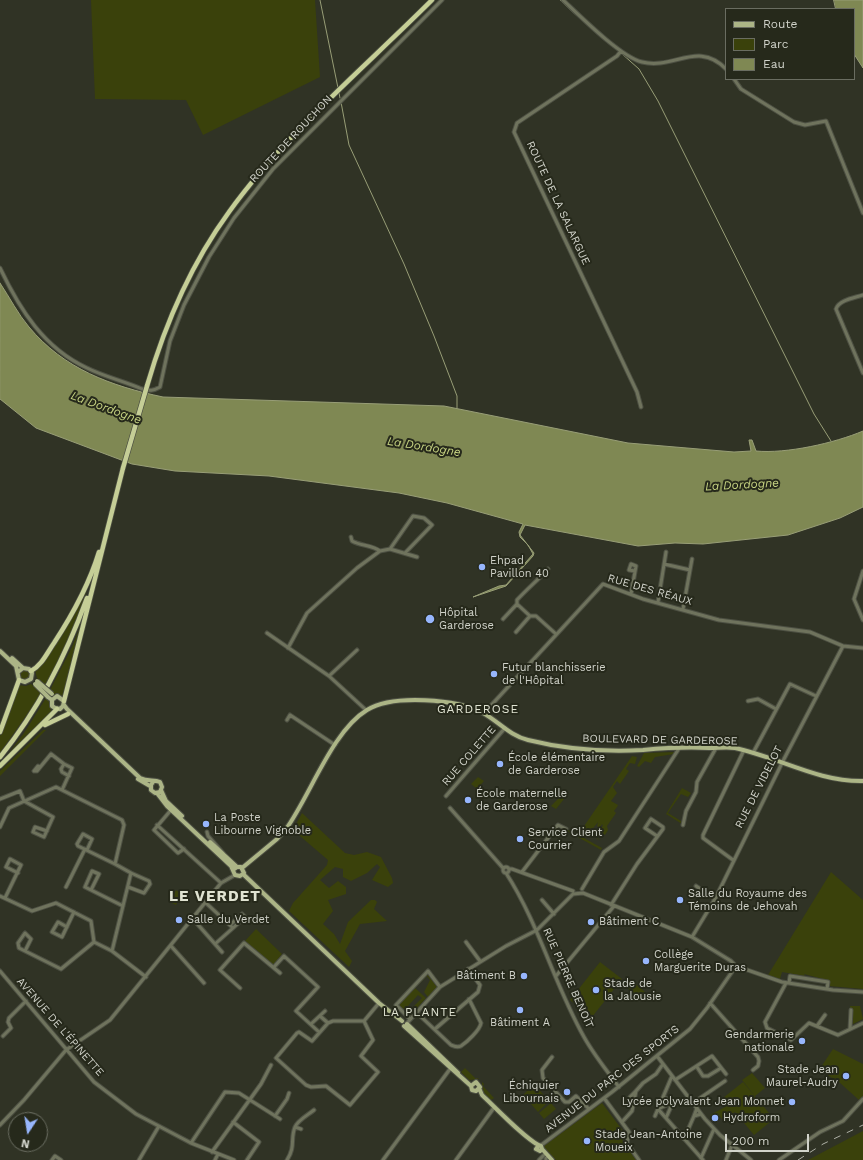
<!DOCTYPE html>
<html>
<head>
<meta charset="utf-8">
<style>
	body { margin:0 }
	#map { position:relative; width:863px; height:1160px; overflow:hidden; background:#303325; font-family:"Work Sans",sans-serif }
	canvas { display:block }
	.legend { position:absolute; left:725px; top:8px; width:130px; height:72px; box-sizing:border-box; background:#26291b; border:1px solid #6a6d61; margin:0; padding:5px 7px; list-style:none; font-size:12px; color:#d1d3ca }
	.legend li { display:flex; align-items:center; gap:8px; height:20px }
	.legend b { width:20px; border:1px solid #6a6d61 }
	.north { position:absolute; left:8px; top:1112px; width:40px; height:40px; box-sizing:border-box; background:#26291b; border:1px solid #6a6d61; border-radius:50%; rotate:192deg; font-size:11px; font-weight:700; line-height:16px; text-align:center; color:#d1d3ca }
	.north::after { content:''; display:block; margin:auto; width:14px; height:18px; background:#97b6fd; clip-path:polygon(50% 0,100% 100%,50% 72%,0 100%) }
	.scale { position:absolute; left:725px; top:1134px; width:84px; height:18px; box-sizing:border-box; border:2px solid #d1d3ca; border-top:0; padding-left:5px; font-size:12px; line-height:14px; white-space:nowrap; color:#d1d3ca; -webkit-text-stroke:3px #26291b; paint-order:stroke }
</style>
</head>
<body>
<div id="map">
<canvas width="863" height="1160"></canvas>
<ul class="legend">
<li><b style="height:5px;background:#acb586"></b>Route</li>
<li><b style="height:11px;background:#3a410b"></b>Parc</li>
<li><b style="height:11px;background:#7f8853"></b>Eau</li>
</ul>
<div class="north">N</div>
<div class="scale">200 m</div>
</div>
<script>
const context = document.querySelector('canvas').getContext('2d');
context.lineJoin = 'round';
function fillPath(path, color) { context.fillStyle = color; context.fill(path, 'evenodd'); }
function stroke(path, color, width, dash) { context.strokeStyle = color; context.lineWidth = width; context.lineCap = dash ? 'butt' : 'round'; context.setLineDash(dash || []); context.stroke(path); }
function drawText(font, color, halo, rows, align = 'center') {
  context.font = font + ' "Work Sans",sans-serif'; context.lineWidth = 4; context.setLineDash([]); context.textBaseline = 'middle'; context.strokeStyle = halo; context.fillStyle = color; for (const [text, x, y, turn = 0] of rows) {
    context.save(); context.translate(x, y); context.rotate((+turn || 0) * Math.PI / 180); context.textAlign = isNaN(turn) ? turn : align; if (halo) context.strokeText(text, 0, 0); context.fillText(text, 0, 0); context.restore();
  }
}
fillPath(new Path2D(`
	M 91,0 L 315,0 L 320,77 L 203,135 L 186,100 L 95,99 Z
	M 87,591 L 70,636 L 46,686 L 37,678 L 35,670 L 75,612 Z
	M 84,616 L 64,691 L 64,697 L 54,694 L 50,690 L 72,647 Z
	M20 675a5 5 0 1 1 10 0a5 5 0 1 1-10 0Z
	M 31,684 L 42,693 L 0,753 L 0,736 L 17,685 L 26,686 Z
	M 46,698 L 50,700 L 51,713 L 0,765 L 24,733 Z
	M 43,730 L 46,730 L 0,776 L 0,771 Z
	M 676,752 L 674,754 L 655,757 L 651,763 L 645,761 L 639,767 L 637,766 L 644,753 Z
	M 632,756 L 637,757 L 635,764 L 630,763 L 626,769 L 629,771 L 620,784 L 617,781 L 613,787 L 617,793 L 611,801 L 618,805 L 617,807 L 614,811 L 616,813 L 607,826 L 608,830 L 605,835 L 598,830 L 603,826 L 602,824 L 600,823 L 602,824 L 600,828 L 597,826 L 598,822 L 590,832 L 601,841 L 586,831 L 583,835 L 584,838 L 602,848 L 601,850 L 567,831 L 568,830 L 578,835 Z
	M 478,777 L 484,781 L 477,789 L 471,784 Z
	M 682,788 L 691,793 L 688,797 L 681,794 L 668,813 L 681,821 L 682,824 L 666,814 Z
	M 554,792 L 564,799 L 556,809 L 551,806 L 559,798 Z
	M 302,813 L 345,853 L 354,855 L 367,852 L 381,857 L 392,878 L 393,883 L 388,887 L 372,880 L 380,867 L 377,864 L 367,873 L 351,881 L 343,877 L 343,869 L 335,867 L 320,880 L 329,888 L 338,881 L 346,887 L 346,894 L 328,900 L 333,911 L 323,924 L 334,934 L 340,944 L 348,922 L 371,900 L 375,900 L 377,902 L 374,909 L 387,921 L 360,924 L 345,951 L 352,961 L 349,967 L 289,911 L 293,903 L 327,865 L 328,860 L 293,830 Z
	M 831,872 L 863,900 L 863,989 L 829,986 L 827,980 L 804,974 L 805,976 L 782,972 L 780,979 L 768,975 Z
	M 176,890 L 182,894 L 176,905 L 170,902 Z
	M 256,929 L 282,954 L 273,965 L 245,941 Z
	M 600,962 L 622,979 L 592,1017 L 570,1000 Z
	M 427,974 L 437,987 L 428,997 L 424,992 L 430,980 L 427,976 L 415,988 L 426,998 L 410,1016 L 403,1008 L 400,1008 L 398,1004 ZM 418,995 L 422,998 L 410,1010 L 407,1007 Z
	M 632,981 L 645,992 L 640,998 L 627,988 Z
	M 850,1006 L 860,1006 L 863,1019 L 851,1025 Z
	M 833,1049 L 863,1064 L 863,1096 L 859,1100 L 839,1082 L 819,1070 Z
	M 465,1068 L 476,1079 L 477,1078 L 479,1079 L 469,1080 L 461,1072 Z
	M 752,1073 L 765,1088 L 755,1096 L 742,1080 Z
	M 482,1082 L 484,1084 L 483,1086 L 494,1098 L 491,1100 L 482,1091 Z
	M 743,1082 L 774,1119 L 754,1135 L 735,1112 L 723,1120 L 717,1113 L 712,1117 L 710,1115 L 729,1105 L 723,1098 Z
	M 534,1084 L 549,1101 L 538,1112 L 523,1095 Z
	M 551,1103 L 556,1109 L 544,1119 L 539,1113 Z
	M 602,1103 L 626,1135 L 626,1138 L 622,1141 L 636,1160 L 556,1160 L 544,1149 L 544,1146 Z
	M 863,1131 L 863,1160 L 808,1160 Z`), '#3a410b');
const water = new Path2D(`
	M 834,0 L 863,0 L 863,68 L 854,54 L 854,9 L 836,9 Z
	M 0,283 C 10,298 18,314 29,327 C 64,369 111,386 163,397 L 444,406 L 628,443 L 734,452 L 751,451 L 749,440 L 752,440 L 756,451 C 786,454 835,443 863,431 L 863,507 L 840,518 L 788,535 L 703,544 L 675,543 L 638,546 L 525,525 L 520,535 L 534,553 L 533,556 L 506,586 L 473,597 L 499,586 L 506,585 L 533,554 L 528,545 L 520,537 L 519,532 L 523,524 L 447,503 L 399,493 L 269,476 L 175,471 L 132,464 L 36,428 L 0,399 Z`);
fillPath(water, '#7f8853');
stroke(water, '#989e77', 1);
stroke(new Path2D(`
	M 320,0 L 338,88
	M 560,0 L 577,16
	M 621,53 L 639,69 L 658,101 L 814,414 L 831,441
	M 339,93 L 340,98
	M 341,102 L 349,145 L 404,264 L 434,336 L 457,396 L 457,408`), '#989e77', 1);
const minor = new Path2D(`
	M 563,0 C 580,16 621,57 642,62 C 674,70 698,40 726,69
	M 621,51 L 617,56 L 517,123 L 514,132 L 637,392 L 641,407
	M 734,79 L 741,89 L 794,122 L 805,125 L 826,121 L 863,213
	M 0,268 C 20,310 44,348 87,368 C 105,377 124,381 142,389 C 150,391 153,391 160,387 L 170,341 L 184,305 L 209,257 L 234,218 L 273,169 L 442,0
	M 863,295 C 854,298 839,300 836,309 L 863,373
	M 390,549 L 413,516 L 424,518 L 432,525 L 405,553
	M 380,551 L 390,549 L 417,557
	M 664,564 L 690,570
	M 863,571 L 854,599 L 863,620
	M 631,594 L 636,566 L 631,564 L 629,570 L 635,571
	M 658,602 L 666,552
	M 517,604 L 517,600 C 527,589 538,580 548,569
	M 683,609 L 692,559
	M 503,619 L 517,604 L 530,616 L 536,616 L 556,634
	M 516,632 L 530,616
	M 267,633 L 329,676 L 366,710
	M 288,648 L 307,613 L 357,568 L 380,551 C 372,545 361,546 352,541 L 351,537
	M 329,676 L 357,650
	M 748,701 L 758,699 L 776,709
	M 484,713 L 603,584 L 643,599 L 719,620 L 810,632 L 843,646 L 863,648
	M 287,720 L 290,715 L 335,745
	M 753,753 L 790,684 L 816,696
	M 64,764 L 61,769 L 62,772 L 69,776
	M 40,767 L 38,766 L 34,771 L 37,771 L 51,754 L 64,764 L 72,768 L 62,790
	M 446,796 L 505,728
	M 0,799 L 20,791 L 24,801 L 53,817 L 44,837 L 33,832 L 35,827 L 47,831
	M 450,808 L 503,868
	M 171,810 L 154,830 L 178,853 L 184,849
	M 157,825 L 221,883
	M 683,825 L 686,811 L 696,792 L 697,782 L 716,748
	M 0,827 L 9,808 L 56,787 L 122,820 L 124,825 L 115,864 L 131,873 L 112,951
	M 207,832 L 208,836 L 223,853
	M 87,850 L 92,839 L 83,834 L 77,844 L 78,846 L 115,864
	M 733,860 L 703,838 L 703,835 L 744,750
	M503 870a3 3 0 1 1 6 0a3 3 0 1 1-6 0Z
	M 509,869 L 512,869 L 573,891
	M 522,872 L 558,825 L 566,829
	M 506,873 C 539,924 554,984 584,1037 C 594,1055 607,1071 619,1087
	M 696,886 L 715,899
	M 66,887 L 85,849
	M 128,887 L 144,893 L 150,884 L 149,881 L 131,873
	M 582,889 L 604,852 L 619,841 L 680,747
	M 91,890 L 99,874 L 92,871 L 85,887 L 123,906
	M 573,894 L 583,893 L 692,937 L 731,961 L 736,966
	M 0,896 L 32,911 L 56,903 L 91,921 L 94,942 L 112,951 L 146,977
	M 5,898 L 21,865 L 10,859 L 6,867 L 18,873
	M 542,900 L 554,914
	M 611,905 L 637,864 L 663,829 L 663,827 L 651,819 L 645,828 L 657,836
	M 193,919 L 215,944 L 233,928 L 206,903
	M 230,925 L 242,914 L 245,917 L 233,928
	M 67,927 L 58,922 L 52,932 L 62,937 L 74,912
	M 692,937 L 715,899 L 784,759 L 843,646
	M 466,942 L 480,961
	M 215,944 L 222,952
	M 171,946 L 204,983
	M 25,951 L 31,939 L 25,933 L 18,943 L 19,948 L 61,969 L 94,942
	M 736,966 L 782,982 L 833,990 L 863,992
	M 274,967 L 284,956 L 318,987 L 296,1011 L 319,1032
	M 0,971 L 94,1082 L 136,1114 L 191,1143 L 234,1160
	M 556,976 L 614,906
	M 786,983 L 765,1022 L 767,1028 L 791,1040 L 809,1023 L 838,1035 L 863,1023
	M 789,983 L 790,976 L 828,982 L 827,989
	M 240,988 L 220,970 L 244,943 L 280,973
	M 710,1003 L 758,1057 L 759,1061 L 758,1066 L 753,1070
	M 416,1012 L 451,1045 C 454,1046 457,1048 461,1046 C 467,1042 480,1030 481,1023 L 469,999
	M 320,1016 L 328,1023
	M 410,1019 L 396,1005 L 428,971 L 440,987
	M 364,1021 L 373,1040 L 361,1056 L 378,1072 L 350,1105 L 326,1086 L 311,1087 L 306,1085 L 276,1058 L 297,1033 L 299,1032 L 312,1041 L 328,1023 L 333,1021 L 364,1021 L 379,1003
	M 407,1023 L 440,987 L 506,946 L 537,930 L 573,894
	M 311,1024 L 325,1011
	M 817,1026 L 825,1015
	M 435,1029 L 478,992 L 480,985 L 468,969
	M 850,1029 L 851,1010
	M 3,1036 L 11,1028 L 8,1022 L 9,1018 L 26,1001
	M 657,1056 L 705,1119 L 720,1135 L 751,1160
	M 552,1057 L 542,1070 L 543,1078 L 565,1102 L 569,1102 L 576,1096 L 589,1109
	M 697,1067 L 703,1076 L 708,1076 L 721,1068
	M 675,1080 L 712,1056 L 726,1074
	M 663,1097 L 673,1102 L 666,1118
	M 604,1098 L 629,1132 L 627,1143 L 639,1160
	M 673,1102 L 658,1109 L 703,1160
	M 693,1103 L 725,1081
	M 633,1106 L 630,1097 L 636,1091
	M 697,1108 L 694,1116 L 701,1114
	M 275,1116 L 287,1099 L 289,1093
	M 655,1116 L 672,1076
	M 233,1122 L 259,1142 L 247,1160
	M 622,1122 L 632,1111 L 636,1091 L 643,1083 L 656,1074 L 663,1064
	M 0,1125 L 24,1100 L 66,1050 L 110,1020 L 221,883 L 235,875
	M 295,1127 L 301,1129
	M 684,1139 L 694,1116
	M 191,1143 L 225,1092 L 239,1093 L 280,1119
	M 540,1146 L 612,1092 L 690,1029 L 707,1008 L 736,966
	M 212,1152 L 261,1084 L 271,1065
	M 701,1158 L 714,1129
	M 52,1160 L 55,1156 L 61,1160
	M 139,1160 L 159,1126
	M 215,1160 L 218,1154
	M 287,1160 C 296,1146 290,1139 295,1127 C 298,1120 308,1115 314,1110
	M 383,1160 L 450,1069 L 450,1066
	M 456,1160 L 493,1109
	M 539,1160 L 544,1155
	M 546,1160 L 546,1158
	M 726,1160 L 732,1145
	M 779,1160 L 820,1132 L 843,1121 L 863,1099`);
const major = new Path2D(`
	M 0,651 L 16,666 L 19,680 L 25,682 L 31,679 L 32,673 L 29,669 L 23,668 L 18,672
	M 12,658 L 23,668
	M 48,697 L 52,700 L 52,706 L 55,708 L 60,709 L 63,706 L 64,701 L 57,696 L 52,700
	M 64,705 L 67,709 L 140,778 C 148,782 154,779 160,782 L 162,787 L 160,792 L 155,793 L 151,790 L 151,785 L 153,782
	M 138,779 L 150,786
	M 161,790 L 166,801 L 182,816
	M 157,793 L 167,806 L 231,866 L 235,875 L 240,876 L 244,873 L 241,867 L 237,867 L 234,869
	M 210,842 L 237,867
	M 242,868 L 277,839 L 286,829 C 310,796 332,731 367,710 C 393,694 457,699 483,713 C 498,721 510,736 528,740 C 564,749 605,752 643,750 C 665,748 687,747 709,748 C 718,748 727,747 735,748 C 778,757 818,782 863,781
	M 243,874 L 379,1003 L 402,1021
	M 407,1024 L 458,1073
	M 404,1026 L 471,1086 L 472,1090 L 476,1091 L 480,1087 L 476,1082 L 471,1086
	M 479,1088 L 482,1095 C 494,1106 529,1143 541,1146 L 542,1149 L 540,1151 L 536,1149 L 538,1146
	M 542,1149 L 552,1160`);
const highway = new Path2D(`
	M 147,386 C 165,324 191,264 229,212 C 286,133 363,69 432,0
	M 31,671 C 42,665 47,653 54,643 C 73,614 89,585 99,552
	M 64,701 L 123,468
	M 45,725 L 68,714
	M 0,732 L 19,680
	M 0,757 C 39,709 66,656 87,598
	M 0,766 L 57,709`);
stroke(minor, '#4d5043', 5);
stroke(major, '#4d5043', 6);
stroke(highway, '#4d5043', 6);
stroke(minor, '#6f735d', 3);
stroke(major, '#acb586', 4);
stroke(highway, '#c5ce96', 4.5);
stroke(new Path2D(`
	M 798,1160 L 823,1144 L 863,1125`), '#afb1a7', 1, [7, 7]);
const majorBridge = new Path2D(`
	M 37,681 L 52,694
	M 35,684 L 48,697`);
const highwayBridge = new Path2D(`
	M 123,468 L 147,386`);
stroke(majorBridge, '#4d5043', 6, []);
stroke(highwayBridge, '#4d5043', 6, []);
stroke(majorBridge, '#acb586', 4);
stroke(highwayBridge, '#c5ce96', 4.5);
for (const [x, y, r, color] of [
	[482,567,4,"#97b6fd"],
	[430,619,5,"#97b6fd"],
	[494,674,4,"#97b6fd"],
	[500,764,4,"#97b6fd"],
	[468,800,4,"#97b6fd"],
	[206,824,4,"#97b6fd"],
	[520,839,4,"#97b6fd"],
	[680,900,4,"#97b6fd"],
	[179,920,4,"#97b6fd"],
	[591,922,4,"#97b6fd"],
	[646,961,4,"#97b6fd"],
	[524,976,4,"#97b6fd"],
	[596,990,4,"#97b6fd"],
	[520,1010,4,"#97b6fd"],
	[802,1041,4,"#97b6fd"],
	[846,1076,4,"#97b6fd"],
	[567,1092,4,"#97b6fd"],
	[792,1102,4,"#97b6fd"],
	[715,1118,4,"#97b6fd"],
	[587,1141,4,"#97b6fd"]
]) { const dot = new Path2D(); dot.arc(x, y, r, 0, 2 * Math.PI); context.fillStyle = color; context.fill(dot); stroke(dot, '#26291b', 1.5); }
drawText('11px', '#d1d3ca', '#26291b', [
	["ROUTE DE ROUCHON",291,139,-47],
	["ROUTE DE LA SALARGUE",558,203,65],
	["RUE DES RÉAUX",650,590,16],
	["BOULEVARD DE GARDEROSE",660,740,1],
	["RUE COLETTE",469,756,-49],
	["RUE DE VIDELOT",759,787,-63],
	["RUE PIERRE BENOÎT",568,978,66],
	["AVENUE DE L'ÉPINETTE",60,1027,49],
	["AVENUE DU PARC DES SPORTS",612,1079,-38]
]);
drawText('11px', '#d1d3ca', '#26291b', [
	["Ehpad",490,561],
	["Pavillon 40",490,574],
	["Hôpital",439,613],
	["Garderose",439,626],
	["Futur blanchisserie",502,668],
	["de l'Hôpital",502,681],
	["École élémentaire",508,758],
	["de Garderose",508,771],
	["École maternelle",476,794],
	["de Garderose",476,807],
	["La Poste",214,818],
	["Libourne Vignoble",214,831],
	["Service Client",528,833],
	["Courrier",528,846],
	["Salle du Royaume des",688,894],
	["Témoins de Jehovah",688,907],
	["Salle du Verdet",187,920],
	["Bâtiment C",599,922],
	["Collège",654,955],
	["Marguerite Duras",654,968],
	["Bâtiment B",516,976,"right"],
	["Stade de",604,984],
	["la Jalousie",604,997],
	["Bâtiment A",520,1023,"center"],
	["Gendarmerie",794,1035,"right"],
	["nationale",794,1048,"right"],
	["Stade Jean",838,1070,"right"],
	["Maurel-Audry",838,1083,"right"],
	["Échiquier",559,1086,"right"],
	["Libournais",559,1099,"right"],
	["Lycée polyvalent Jean Monnet",784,1102,"right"],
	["Hydroform",723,1118],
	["Stade Jean-Antoine",595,1135],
	["Moueix",595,1148]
], 'left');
drawText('italic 12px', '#c5d281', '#26291b', [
	["La Dordogne",106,408,20],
	["La Dordogne",424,447,9],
	["La Dordogne",742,485,-3]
]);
context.letterSpacing = '1px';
drawText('12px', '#e0e3d2', '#26291b', [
	["GARDEROSE",478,709],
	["LA PLANTE",420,1012]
]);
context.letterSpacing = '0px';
context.letterSpacing = '1px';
drawText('bold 15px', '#e0e3d2', '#26291b', [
	["LE VERDET",215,897]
]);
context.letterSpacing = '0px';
</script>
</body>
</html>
